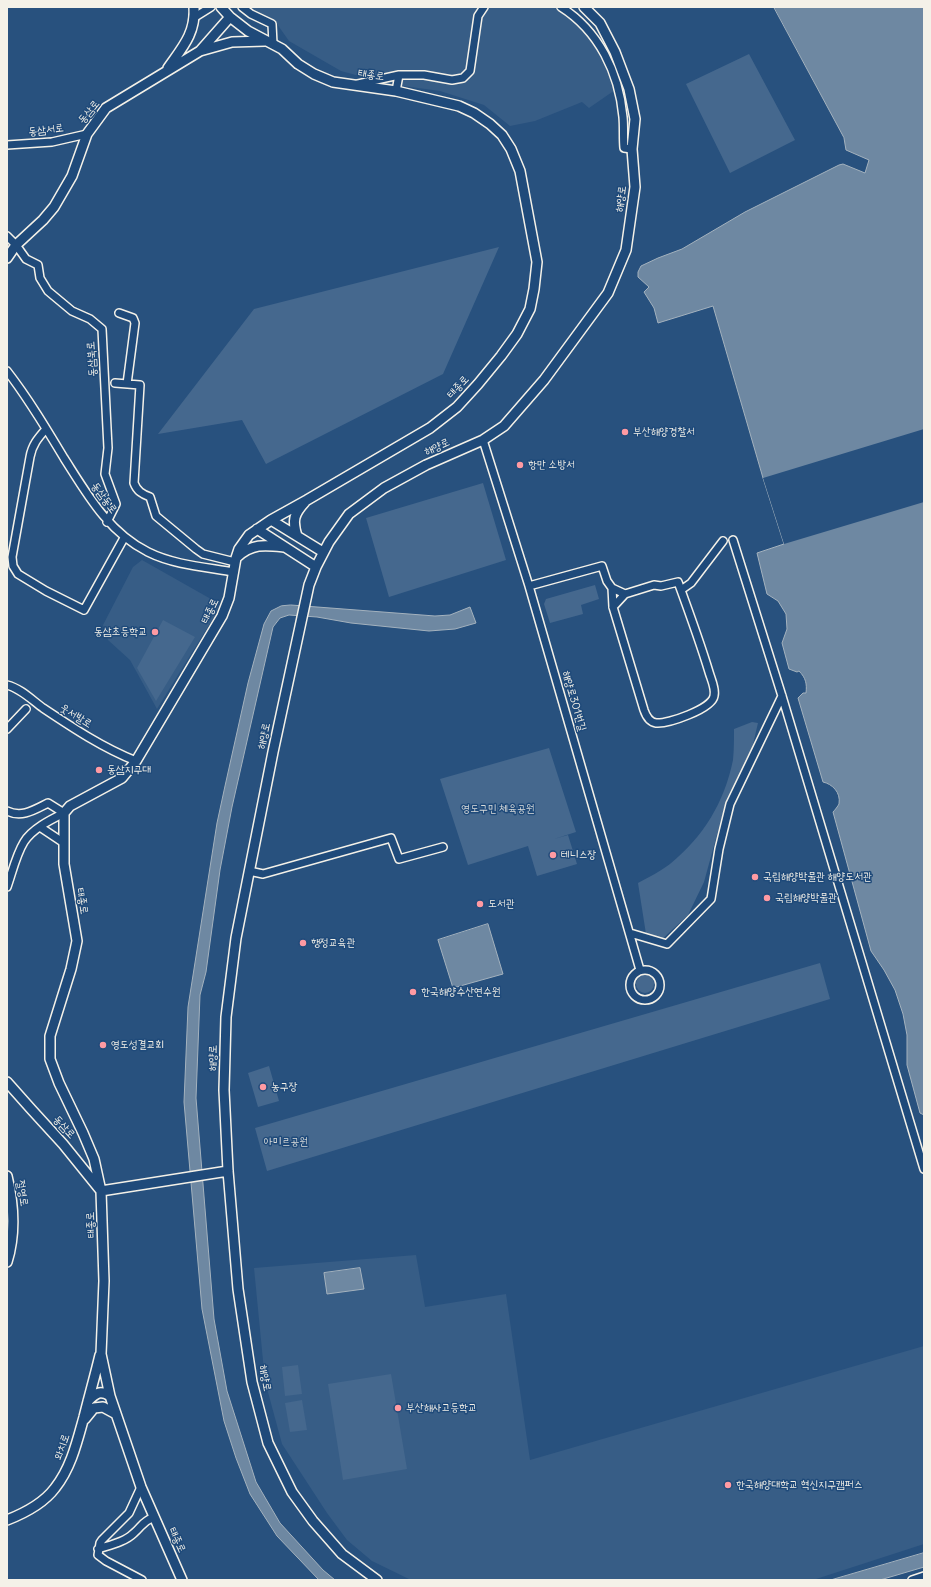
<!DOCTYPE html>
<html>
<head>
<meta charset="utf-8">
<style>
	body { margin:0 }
	#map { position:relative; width:931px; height:1587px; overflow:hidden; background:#28517e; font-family:Delius,sans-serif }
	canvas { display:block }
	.frame { position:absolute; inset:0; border:8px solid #f4f1e8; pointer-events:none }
</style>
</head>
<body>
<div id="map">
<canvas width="931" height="1587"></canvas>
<div class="frame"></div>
</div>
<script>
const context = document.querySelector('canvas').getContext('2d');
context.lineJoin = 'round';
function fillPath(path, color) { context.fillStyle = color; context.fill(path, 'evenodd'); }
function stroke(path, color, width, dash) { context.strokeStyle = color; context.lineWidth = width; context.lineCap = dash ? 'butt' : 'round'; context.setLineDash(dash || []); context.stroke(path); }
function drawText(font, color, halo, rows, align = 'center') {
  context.font = font + ' Delius,"Poor Story",sans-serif'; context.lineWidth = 3; context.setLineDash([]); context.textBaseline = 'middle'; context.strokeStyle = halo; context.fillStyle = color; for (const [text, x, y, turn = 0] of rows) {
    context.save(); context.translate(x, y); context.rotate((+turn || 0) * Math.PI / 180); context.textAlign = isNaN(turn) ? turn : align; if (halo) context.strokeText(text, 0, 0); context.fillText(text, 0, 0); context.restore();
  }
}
fillPath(new Path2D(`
	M 250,7 L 558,7 L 592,36 L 611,72 L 615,90 L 589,108 L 582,102 L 535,121 L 510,126 L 484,105 L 440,91 L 389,84 L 341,71 L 289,41 L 277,24 Z
	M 142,560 L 218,603 L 217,612 L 157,709 L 130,660 L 108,640 L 103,625 L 133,567 Z
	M 416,1255 L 425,1307 L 506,1294 L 530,1460 L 924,1346 L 924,1544 L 813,1580 L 411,1580 L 372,1561 L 347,1540 L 327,1513 L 282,1444 L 265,1381 L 254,1268 Z`), '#375d86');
fillPath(new Path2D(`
	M 749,54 L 795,140 L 730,173 L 686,84 Z
	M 499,247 L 443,374 L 266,464 L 242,420 L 158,434 L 254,309 Z
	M 483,483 L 506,560 L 389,597 L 366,518 Z
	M 595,585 L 599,599 L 581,605 L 583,614 L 550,623 L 544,604 L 546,599 Z
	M 163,620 L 195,637 L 156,701 L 137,668 Z
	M 752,722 L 758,723 L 750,757 L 727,798 L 704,882 L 688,915 L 659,942 L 646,934 L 638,883 C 649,877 661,871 670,864 C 704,836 724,803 733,760 C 734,750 734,739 734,729 Z
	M 549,748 L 576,832 L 554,839 L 568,835 L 577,864 L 537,876 L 528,846 L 468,865 L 440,779 Z
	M 820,963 L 830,999 L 267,1171 L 255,1128 Z
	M636 984a9 9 0 1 1 18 0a9 9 0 1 1-18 0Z
	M 269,1066 L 279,1101 L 258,1107 L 248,1073 Z
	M 298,1365 L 302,1394 L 285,1396 L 282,1367 Z
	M 391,1374 L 407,1469 L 343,1480 L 328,1384 Z
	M 302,1400 L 307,1430 L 290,1432 L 285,1403 Z`), '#45688e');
const water = new Path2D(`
	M 774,7 L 924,7 L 924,1115 L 920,1113 L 907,1065 L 907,1035 L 903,1014 L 895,990 L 884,970 L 871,951 L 833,812 C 835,810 838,806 839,804 C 841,792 832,784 823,782 L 798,698 L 803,693 L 806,693 C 807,684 806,678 799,671 L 797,672 L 789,669 L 782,643 L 787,629 L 786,614 L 778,601 L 767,594 L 757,553 L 784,544 L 763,478 L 713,306 L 658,323 L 654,308 L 644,292 L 649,287 L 638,277 L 638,272 L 641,266 L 658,258 L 682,249 L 745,212 L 839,165 L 843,164 L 865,173 L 869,160 L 846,150 L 844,138 Z
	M 291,605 L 435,616 L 450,615 L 470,607 L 476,623 L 455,629 L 429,631 L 351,623 L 317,617 L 289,615 L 280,618 L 273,627 L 232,807 L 220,870 L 206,972 L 200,995 L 196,1098 L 214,1319 L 227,1391 L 256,1482 L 280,1523 L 323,1570 L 335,1580 L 319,1580 L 277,1536 L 250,1494 L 236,1458 L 224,1421 L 202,1309 L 184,1102 L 188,1007 L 217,823 L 225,786 L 248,683 L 264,624 L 271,611 L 281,606 Z
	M 488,924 L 503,974 L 453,988 L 438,940 Z
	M 360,1268 L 364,1289 L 327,1294 L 324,1273 Z
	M 924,1553 L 924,1567 L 880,1580 L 831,1580 Z`);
fillPath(water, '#6e88a2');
stroke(water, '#a4b2be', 1);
fillPath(new Path2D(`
	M 924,429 L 924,502 L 784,544 L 763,478 Z`), '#28517e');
const minor = new Path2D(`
	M 242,7 L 251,14 L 272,24 L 273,44
	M 561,7 C 599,31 619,73 623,117 C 624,127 623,138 624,148 L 632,149
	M 195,17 L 211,7
	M 358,84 L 399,75 L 424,75 L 452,80 L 463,78 L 470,71 L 478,16 L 484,7
	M 396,91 L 399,75
	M 7,145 L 52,142 L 87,134
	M 7,236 L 16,245 L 26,259 L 38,265 L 40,278 L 48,291 L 72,311 L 90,319 L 102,329 L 108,448 L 105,474 L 116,504 L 107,522
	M 119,313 L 133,318 L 135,323 L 127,384
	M 7,371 C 28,398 46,428 64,458 C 87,494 108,532 148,552 C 174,565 205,567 234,572
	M 115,383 L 140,385 L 134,483 C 137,491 142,494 150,497 L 156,516 L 196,549 L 203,554 L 235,562
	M 46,429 C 38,438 32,445 30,457 L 12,557 L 13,566 L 18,574 L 46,591 L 84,610 L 124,538
	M 483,440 L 529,586 L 640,970
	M 733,540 L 782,696 L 924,1169
	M 678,582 C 689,612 700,642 709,672 C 711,679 716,689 714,696 C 712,709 668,724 656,723 C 649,722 646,716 644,710 L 613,607 L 612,588 L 625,594 L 654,585 L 661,586 Z
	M 529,586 L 602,566 L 607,581 L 612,588
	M 681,590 L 691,583 L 723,541
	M 613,607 L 625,594
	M 7,685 C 20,688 32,700 43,708 C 73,728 103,748 136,761
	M 7,729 L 26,709
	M 7,811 C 22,818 34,810 48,803 L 64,813
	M 40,827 L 64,843
	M 249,871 L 263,874 L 391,838 L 399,859 L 443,847
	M 7,887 C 12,873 16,855 24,842 C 32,829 50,820 64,813
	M 630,933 L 667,944 L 711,899 L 719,849 L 730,804 L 782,696
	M630 985a15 15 0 1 1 30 0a15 15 0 1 1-30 0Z
	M 141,1487 L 129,1513 L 102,1540 L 100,1543 L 98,1555 L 106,1561 L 142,1580
	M 98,1549 C 110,1545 125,1542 134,1533 C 143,1525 142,1522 154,1517
	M 912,1580 L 924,1576`);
const major = new Path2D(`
	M 200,51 L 232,42 L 265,41
	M 168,68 C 182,48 196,33 194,7
	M 7,258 L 16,245 L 43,220 L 54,207 L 72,176 L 87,134 L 106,108 L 200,51 L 230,17
	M 271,520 L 323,552
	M 257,529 L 316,567
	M 297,536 C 292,520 294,514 305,502
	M 237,557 C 253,543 265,545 285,547
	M 7,1082 L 31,1109 L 63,1144 L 101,1191 L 228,1171
	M 7,1176 C 14,1205 16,1233 7,1262
	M 88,1401 C 96,1393 100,1390 110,1396
	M 85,1419 L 94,1408 L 103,1407 L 116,1414
	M 7,1520 C 25,1513 43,1504 55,1488 C 71,1468 77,1442 84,1417 C 89,1397 95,1376 100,1355
	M 182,1580 L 141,1487 L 110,1396 L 101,1354 L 104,1281 L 101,1191 L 94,1159 L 83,1133 L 59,1083 L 50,1059 L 50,1036 L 71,969 L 77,941 L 64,864 L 64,813 L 70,806 L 122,778 L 136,761 L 222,616 L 229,598 L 236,558 L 239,549 L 249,535 L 271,520 L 307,500 L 430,428 L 457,407 L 478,384 L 501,356 L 517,334 L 530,309 L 534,289 L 537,262 L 520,171 L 511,149 L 502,135 L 490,124 L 474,113 L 459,106 L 396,91 L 333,82 L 314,74 L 298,64 L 282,49 L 248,31 L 230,17 L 221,7
	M 377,1580 L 342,1554 L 313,1521 L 292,1492 L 268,1443 L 252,1382 L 238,1289 L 228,1171 L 224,1090 L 226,1017 L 236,938 L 273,752 L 309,585 L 316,567 L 329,542 L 349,514 L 384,488 L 426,465 L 483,440 L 504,426 L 544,380 L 608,293 L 626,250 L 635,187 L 632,149 L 635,119 L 629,89 L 615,52 L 600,23 L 584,7`);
stroke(minor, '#f4f1e8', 10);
stroke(major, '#f4f1e8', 12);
stroke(minor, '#1f4a7a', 7);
stroke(major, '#1f4a7a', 9);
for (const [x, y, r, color] of [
	[625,432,4,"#ff9aa2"],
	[520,465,4,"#ff9aa2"],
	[155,632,4,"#ff9aa2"],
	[99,770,4,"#ff9aa2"],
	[553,855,4,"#ff9aa2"],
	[755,877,4,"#ff9aa2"],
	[767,898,4,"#ff9aa2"],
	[480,904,4,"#ff9aa2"],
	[303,943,4,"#ff9aa2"],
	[413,992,4,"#ff9aa2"],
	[103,1045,4,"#ff9aa2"],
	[263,1087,4,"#ff9aa2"],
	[398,1408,4,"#ff9aa2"],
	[728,1485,4,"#ff9aa2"]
]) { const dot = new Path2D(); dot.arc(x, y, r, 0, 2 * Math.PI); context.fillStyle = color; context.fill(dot); stroke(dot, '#1f4a7a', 1.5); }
drawText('11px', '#f4f1e8', '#1f4a7a', [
	["태종로",371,75,8],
	["동삼로",89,112,-51],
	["동삼서로",46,130,-7],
	["해양로",621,199,-83],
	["동삼북로",92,359,-94],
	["태종로",458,387,-47],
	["해양로",437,447,-24],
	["동삼동로",104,498,54],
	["태종로",210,611,-64],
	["해양로301번길",574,701,74],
	["웃서발로",76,716,32],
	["해양로",264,736,-78],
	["태종로",82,901,80],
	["해양로",213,1058,-89],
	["동삼로",64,1127,47],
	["절영로",22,1193,80],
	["태종로",91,1225,-93],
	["해양로",265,1378,79],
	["와치로",62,1447,-71],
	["태종로",177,1540,66]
]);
drawText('11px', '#f4f1e8', '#1f4a7a', [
	["부산해양경찰서",633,432],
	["항만 소방서",528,465],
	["동삼초등학교",147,632,"right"],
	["동삼지구대",107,770],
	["테니스장",561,855],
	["국립해양박물관 해양도서관",763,877],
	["국립해양박물관",775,898],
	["도서관",488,904],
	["행정교육관",311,943],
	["한국해양수산연수원",421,992],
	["영도성결교회",111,1045],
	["농구장",271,1087],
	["부산해사고등학교",406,1408],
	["한국해양대학교 혁신지구캠퍼스",736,1485]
], 'left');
drawText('11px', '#dadcda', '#1f4a7a', [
	["영도구민 체육공원",498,809],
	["아미르공원",286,1142]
]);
</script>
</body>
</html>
